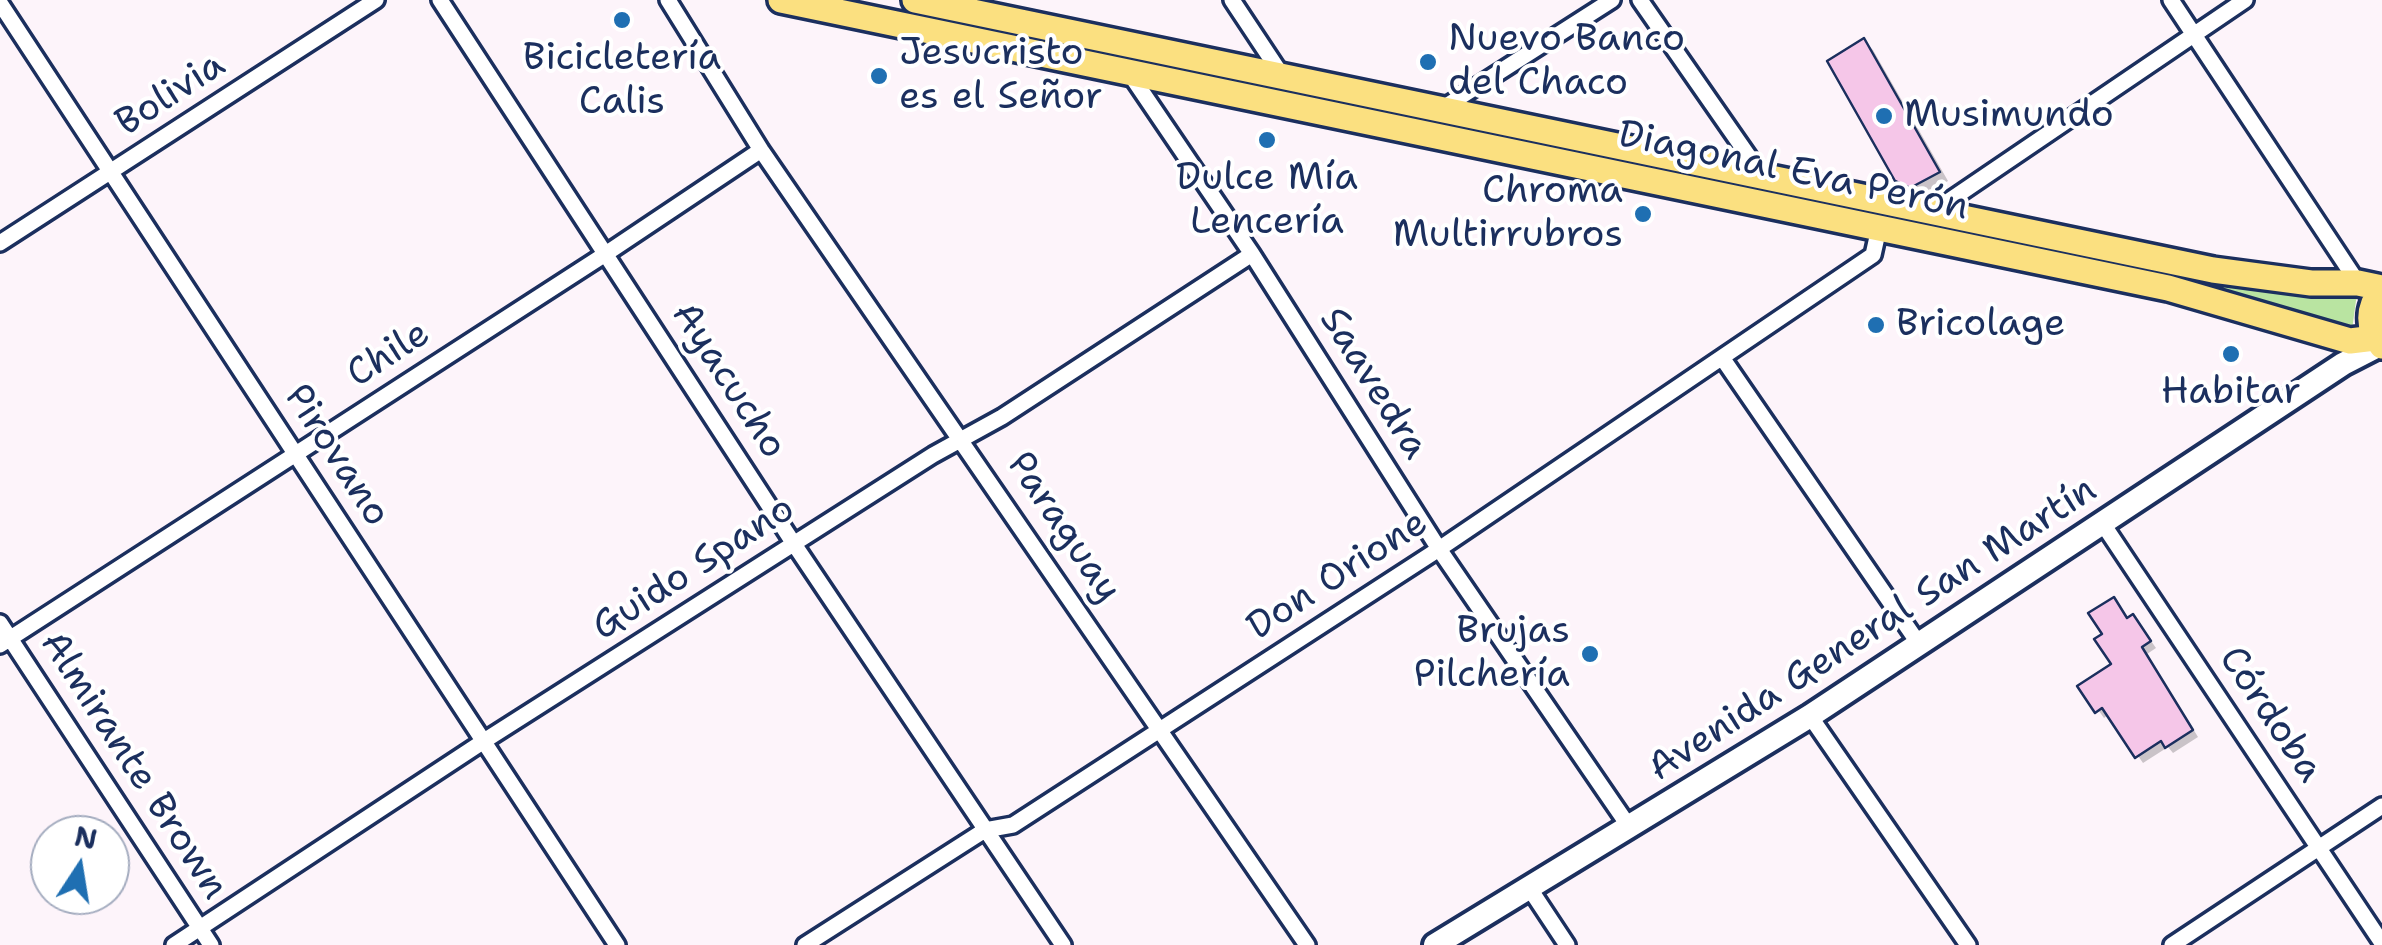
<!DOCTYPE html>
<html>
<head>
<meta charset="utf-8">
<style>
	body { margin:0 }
	#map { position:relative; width:2382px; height:945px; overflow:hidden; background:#fdf4fa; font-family:"Shantell Sans",sans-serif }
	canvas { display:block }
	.north { position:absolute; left:30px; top:815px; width:100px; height:100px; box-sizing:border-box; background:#fff; border:2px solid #a4acbf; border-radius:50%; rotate:12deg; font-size:28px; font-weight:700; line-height:40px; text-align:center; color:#1b2f5e }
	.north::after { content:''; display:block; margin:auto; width:35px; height:45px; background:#1f6fb2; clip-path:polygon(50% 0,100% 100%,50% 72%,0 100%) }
</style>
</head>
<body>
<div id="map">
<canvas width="2382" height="945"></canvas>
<div class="north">N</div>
</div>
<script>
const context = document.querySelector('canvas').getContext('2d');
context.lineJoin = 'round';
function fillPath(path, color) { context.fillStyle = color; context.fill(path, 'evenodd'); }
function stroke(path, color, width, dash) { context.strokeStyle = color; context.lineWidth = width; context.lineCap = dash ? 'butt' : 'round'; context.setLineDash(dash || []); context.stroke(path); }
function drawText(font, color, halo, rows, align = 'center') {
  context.font = font + ' "Shantell Sans",sans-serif'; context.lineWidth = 8; context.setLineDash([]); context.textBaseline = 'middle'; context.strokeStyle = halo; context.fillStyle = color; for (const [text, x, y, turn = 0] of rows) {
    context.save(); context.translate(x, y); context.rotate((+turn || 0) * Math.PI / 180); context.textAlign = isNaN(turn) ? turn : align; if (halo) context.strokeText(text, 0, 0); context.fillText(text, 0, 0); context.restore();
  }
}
fillPath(new Path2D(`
	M 2176,275 L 2357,293 L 2352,330 L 2281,305 L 2175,280 Z`), '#b9e4a1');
fillPath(new Path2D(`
	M 1864,41 L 1873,50 L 1948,181 L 1920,196 L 1897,180 Z
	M 2120,606 L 2129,620 L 2139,624 L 2156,648 L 2147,654 L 2198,737 L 2173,753 L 2168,747 L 2143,763 L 2109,714 L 2104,718 L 2081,686 L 2114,664 L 2106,634 Z`), '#0003');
const building = new Path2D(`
	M 1864,38 L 1940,172 L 1910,188 L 1895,181 L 1827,61 Z
	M 2114,597 L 2127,618 L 2133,614 L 2151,641 L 2142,647 L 2193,730 L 2165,748 L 2161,741 L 2135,758 L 2102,708 L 2095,713 L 2077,686 L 2111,664 L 2094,639 L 2102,634 L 2088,613 Z`);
fillPath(building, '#f5c6e8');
stroke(building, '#1b2f5e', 2.5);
const street = new Path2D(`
	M 440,0 L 794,544 L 1063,945
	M 668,0 L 761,150 L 1307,945
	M 1232,0 L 1283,77
	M 1640,0 L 1763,177
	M 2171,0 L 2358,283
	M 0,3 L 617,945
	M 1130,74 L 1252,254 L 1439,549 L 1630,828
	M 1443,108 L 1612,0
	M 1934,211 L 2245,0
	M 0,243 L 376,0
	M 1723,359 L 1919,644
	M 2103,524 L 2382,943
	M 0,623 L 211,945
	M 0,645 L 607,253 L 761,150
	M 1810,716 L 1968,945
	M 1528,886 L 1567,945
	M 174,945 L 484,741 L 933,455 L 1002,417 L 1252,254
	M 805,945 L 985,830 L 1013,825 L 1439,549 L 1873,255 L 1879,228
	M 2172,945 L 2382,806`);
const secondary = new Path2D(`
	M 1435,945 L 1810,716 L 2343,364 L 2380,345`);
const primary = new Path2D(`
	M 781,0 L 2168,288 L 2350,341 L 2375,338
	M 915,0 L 2213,270 L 2311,283 L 2358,283 L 2382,288
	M 2382,290 C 2367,308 2367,328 2382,346`);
stroke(street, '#1b2f5e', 22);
stroke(secondary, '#1b2f5e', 30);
stroke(primary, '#1b2f5e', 32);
stroke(street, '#fff', 15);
stroke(secondary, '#fff', 22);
stroke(primary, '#fbe080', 25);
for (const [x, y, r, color] of [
	[622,20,10,"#1f6fb2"],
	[1428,62,10,"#1f6fb2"],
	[879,76,10,"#1f6fb2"],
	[1884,116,10,"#1f6fb2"],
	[1267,140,10,"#1f6fb2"],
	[1643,214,10,"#1f6fb2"],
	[1876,325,10,"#1f6fb2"],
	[2231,354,10,"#1f6fb2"],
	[1590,654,10,"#1f6fb2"]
]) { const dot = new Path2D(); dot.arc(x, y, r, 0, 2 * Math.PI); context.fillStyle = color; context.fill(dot); stroke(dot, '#fff', 4); }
drawText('38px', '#1b2f5e', '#fff', [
	["Nuevo Banco",1448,40],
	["del Chaco",1448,84],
	["Jesucristo",899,54],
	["es el Señor",899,98],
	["Bicicletería",622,59,"center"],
	["Calis",622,103,"center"],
	["Musimundo",1904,116],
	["Dulce Mía",1267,179,"center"],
	["Lencería",1267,223,"center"],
	["Chroma",1623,192,"right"],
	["Multirrubros",1623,236,"right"],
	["Bricolage",1896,325],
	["Habitar",2231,393,"center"],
	["Brujas",1570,632,"right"],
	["Pilchería",1570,676,"right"]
], 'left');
drawText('38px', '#1b2f5e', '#fff', [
	["Bolivia",171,95,-33],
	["Diagonal Eva Perón",1793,172,12],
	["Chile",389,355,-33],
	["Ayacucho",728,381,57],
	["Saavedra",1373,384,58],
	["Pirovano",336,456,57],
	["Paraguay",1063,528,56],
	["Guido Spano",694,569,-33],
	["Don Orione",1338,576,-33],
	["Avenida General San Martín",1873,630,-33],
	["Córdoba",2270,715,56],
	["Almirante Brown",133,766,57]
]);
</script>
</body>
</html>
